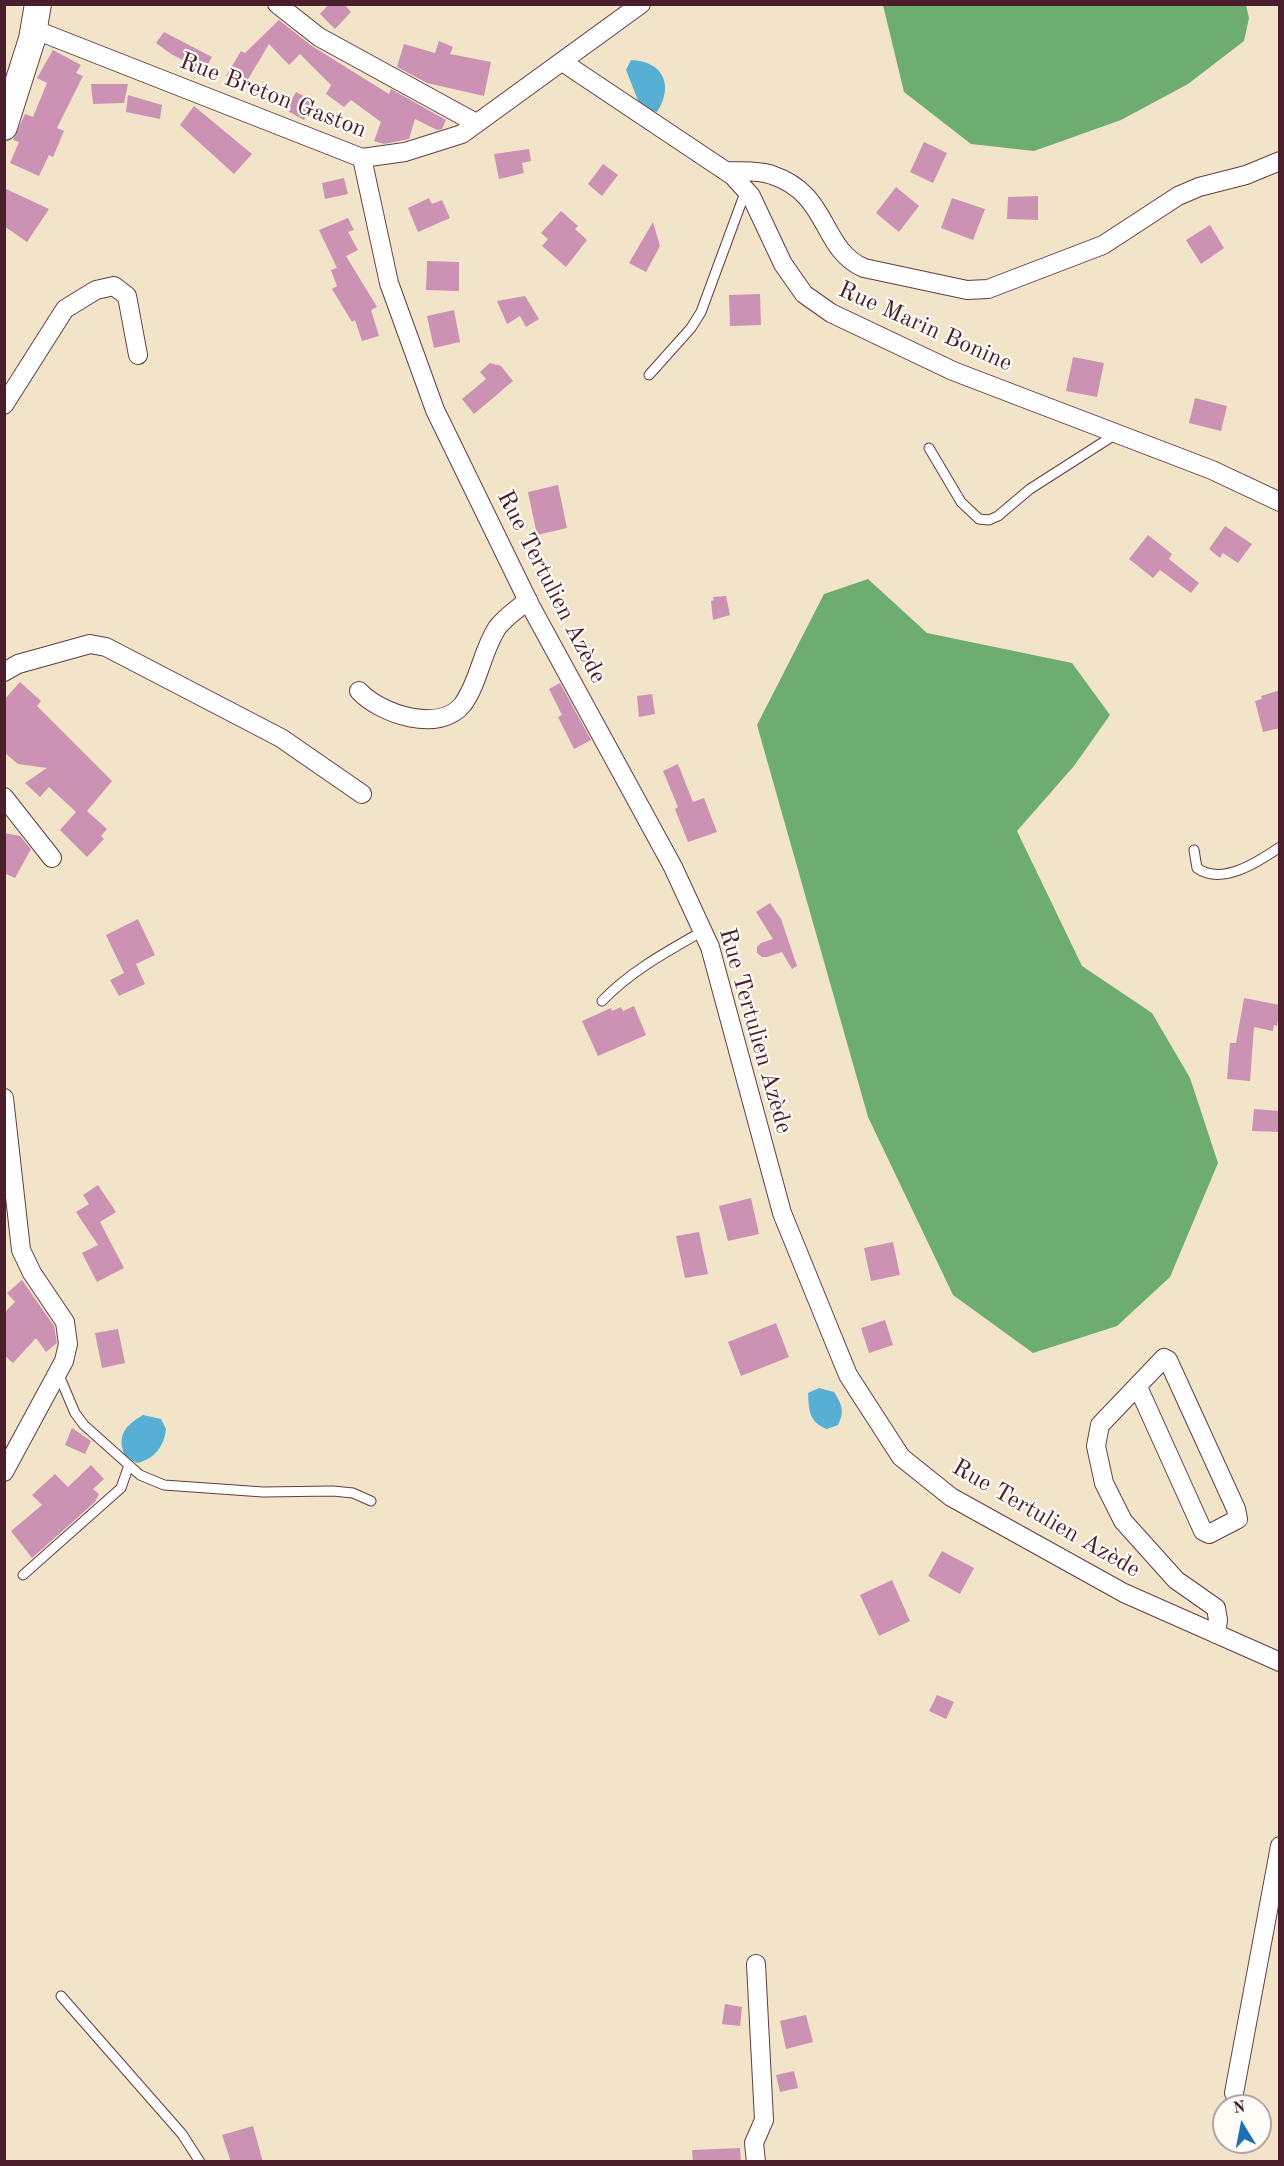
<!DOCTYPE html>
<html>
<head>
<meta charset="utf-8">
<style>
	body { margin:0 }
	#map { position:relative; width:1284px; height:2166px; overflow:hidden; background:#f2e4c9; font-family:"Old Standard TT",serif }
	canvas { display:block }
	.frame { position:absolute; inset:0; border:6px solid #4a1f2b; pointer-events:none }
	.north { position:absolute; left:1212px; top:2094px; width:60px; height:60px; box-sizing:border-box; background:#fdfcf7; border:2px solid #b5a4a5; border-radius:50%; rotate:350deg; font-size:16px; font-weight:700; line-height:24px; text-align:center; color:#4a1f2b }
	.north::after { content:''; display:block; margin:auto; width:21px; height:27px; background:#1f6fb2; clip-path:polygon(50% 0,100% 100%,50% 72%,0 100%) }
</style>
</head>
<body>
<div id="map">
<canvas width="1284" height="2166"></canvas>
<div class="frame"></div>
<div class="north">N</div>
</div>
<script>
const context = document.querySelector('canvas').getContext('2d');
context.lineJoin = 'round';
function fillPath(path, color) { context.fillStyle = color; context.fill(path, 'evenodd'); }
function stroke(path, color, width, dash) { context.strokeStyle = color; context.lineWidth = width; context.lineCap = dash ? 'butt' : 'round'; context.setLineDash(dash || []); context.stroke(path); }
function drawText(font, color, halo, rows, align = 'center') {
  context.font = font + ' "Old Standard TT",serif'; context.lineWidth = 4.5; context.setLineDash([]); context.textBaseline = 'middle'; context.strokeStyle = halo; context.fillStyle = color; for (const [text, x, y, turn = 0] of rows) {
    context.save(); context.translate(x, y); context.rotate((+turn || 0) * Math.PI / 180); context.textAlign = isNaN(turn) ? turn : align; if (halo) context.strokeText(text, 0, 0); context.fillText(text, 0, 0); context.restore();
  }
}
fillPath(new Path2D(`
	M 1246,5 L 1249,18 L 1244,41 L 1188,84 L 1121,120 L 1034,151 L 971,144 L 904,92 L 883,5 Z
	M 868,579 L 927,633 L 1072,663 L 1110,715 L 1074,766 L 1017,831 L 1082,966 L 1152,1013 L 1190,1078 L 1218,1163 L 1170,1277 L 1117,1326 L 1033,1353 L 953,1295 L 868,1117 L 757,725 L 824,594 Z`), '#6dad6f');
fillPath(new Path2D(`
	M 631,60 C 664,61 674,86 657,112 L 641,108 L 626,70 Z
	M 819,1388 L 834,1392 C 842,1405 845,1411 838,1425 L 827,1429 C 809,1422 809,1411 808,1393 Z
	M 143,1415 L 161,1419 L 166,1429 C 164,1446 155,1459 137,1463 L 125,1456 C 116,1435 126,1425 143,1415 Z`), '#57afd4');
fillPath(new Path2D(`
	M 329,4 L 344,4 L 351,12 L 335,29 L 320,14 Z
	M 279,20 L 312,46 L 389,94 L 391,89 L 446,120 L 442,129 L 437,130 L 415,119 L 409,139 L 384,144 L 374,141 L 381,122 L 351,100 L 344,107 L 326,94 L 331,85 L 300,54 L 289,65 L 269,44 L 244,86 L 226,76 L 241,51 L 245,53 Z
	M 164,32 L 212,57 L 204,71 L 171,54 L 156,43 Z
	M 439,41 L 453,47 L 450,54 L 491,62 L 484,96 L 427,83 L 397,67 L 404,44 L 435,53 Z
	M 53,50 L 81,65 L 76,73 L 83,76 L 57,128 L 64,131 L 53,157 L 49,155 L 39,176 L 10,163 L 19,142 L 13,140 L 25,114 L 33,117 L 47,83 L 37,78 Z
	M 91,84 L 128,84 L 124,103 L 93,104 Z
	M 296,92 L 315,102 L 304,120 L 286,110 Z
	M 128,95 L 162,105 L 160,119 L 126,112 Z
	M 194,106 L 252,154 L 234,174 L 180,125 Z
	M 924,142 L 947,153 L 933,183 L 910,172 Z
	M 529,149 L 531,161 L 522,163 L 524,173 L 499,179 L 494,154 Z
	M 603,164 L 618,175 L 602,196 L 588,184 Z
	M 344,178 L 348,194 L 325,199 L 322,183 Z
	M 896,187 L 919,206 L 899,232 L 876,213 Z
	M 4,188 L 49,209 L 27,242 L 4,226 Z
	M 1038,196 L 1038,220 L 1007,219 L 1008,197 Z
	M 429,198 L 432,204 L 442,200 L 450,218 L 418,232 L 408,208 Z
	M 952,198 L 985,209 L 973,240 L 941,228 Z
	M 561,211 L 578,226 L 575,229 L 587,240 L 566,267 L 542,246 L 548,239 L 541,233 Z
	M 348,218 L 354,230 L 348,232 L 358,250 L 346,256 L 377,307 L 371,310 L 379,336 L 362,341 L 355,320 L 352,322 L 332,289 L 337,286 L 331,270 L 337,268 L 319,230 Z
	M 653,222 L 660,246 L 646,272 L 629,263 Z
	M 1210,225 L 1224,248 L 1201,264 L 1186,240 Z
	M 427,261 L 459,262 L 459,291 L 426,290 Z
	M 760,294 L 761,325 L 730,326 L 729,295 Z
	M 525,296 L 539,319 L 526,327 L 520,316 L 507,324 L 497,301 Z
	M 454,310 L 460,342 L 434,348 L 427,316 Z
	M 1073,357 L 1104,363 L 1097,397 L 1066,391 Z
	M 490,363 L 501,366 L 513,381 L 474,414 L 462,399 L 486,379 L 480,372 Z
	M 1195,398 L 1227,406 L 1221,431 L 1189,423 Z
	M 558,485 L 567,528 L 537,535 L 528,492 Z
	M 1225,526 L 1252,544 L 1238,563 L 1223,553 L 1220,558 L 1209,549 Z
	M 1148,535 L 1172,554 L 1169,559 L 1199,583 L 1191,593 L 1160,570 L 1153,578 L 1129,559 Z
	M 726,596 L 730,615 L 713,620 L 711,601 L 714,600 L 713,597 Z
	M 20,682 L 41,701 L 37,706 L 112,781 L 87,811 L 107,829 L 101,836 L 104,839 L 87,857 L 60,830 L 76,812 L 49,787 L 40,797 L 25,783 L 47,768 L 18,764 L 4,752 L 4,700 Z
	M 560,683 L 591,740 L 574,749 L 558,717 L 562,715 L 549,689 Z
	M 1280,690 L 1280,728 L 1263,732 L 1255,701 L 1262,699 L 1261,696 Z
	M 652,694 L 655,714 L 639,717 L 637,696 Z
	M 678,764 L 693,802 L 704,798 L 717,832 L 688,842 L 675,809 L 678,807 L 663,771 Z
	M 4,833 L 20,836 L 31,849 L 15,878 L 4,873 Z
	M 770,903 L 781,919 L 797,966 L 792,969 L 782,952 L 767,957 L 762,957 L 757,953 L 757,947 L 761,943 L 773,939 L 756,912 Z
	M 138,919 L 155,955 L 136,964 L 145,984 L 119,996 L 110,980 L 124,973 L 106,935 Z
	M 1244,998 L 1280,1005 L 1277,1026 L 1274,1025 L 1273,1031 L 1254,1027 L 1250,1081 L 1227,1079 L 1230,1043 L 1236,1043 Z
	M 634,1006 L 646,1035 L 598,1056 L 582,1021 L 611,1008 L 612,1011 L 621,1007 L 623,1011 Z
	M 1254,1109 L 1280,1111 L 1279,1132 L 1252,1131 Z
	M 98,1185 L 116,1212 L 100,1222 L 124,1268 L 97,1282 L 82,1253 L 98,1245 L 76,1212 L 89,1204 L 83,1195 Z
	M 751,1198 L 759,1234 L 728,1241 L 719,1206 Z
	M 699,1232 L 708,1274 L 685,1278 L 676,1236 Z
	M 893,1242 L 900,1275 L 871,1281 L 864,1248 Z
	M 22,1280 L 54,1326 L 57,1343 L 46,1352 L 36,1338 L 13,1363 L 4,1355 L 4,1313 L 15,1302 L 7,1293 Z
	M 885,1320 L 893,1345 L 869,1353 L 861,1328 Z
	M 776,1323 L 789,1357 L 741,1376 L 728,1342 Z
	M 118,1329 L 125,1363 L 102,1368 L 95,1333 Z
	M 72,1428 L 91,1441 L 85,1454 L 65,1445 Z
	M 91,1465 L 104,1479 L 93,1489 L 99,1494 L 95,1502 L 32,1558 L 11,1531 L 42,1505 L 32,1495 L 55,1474 L 68,1487 Z
	M 942,1551 L 974,1568 L 960,1594 L 928,1576 Z
	M 892,1580 L 910,1621 L 879,1636 L 860,1595 Z
	M 937,1695 L 954,1702 L 946,1719 L 929,1711 Z
	M 725,2004 L 742,2007 L 740,2026 L 722,2024 Z
	M 806,2015 L 813,2042 L 786,2049 L 780,2021 Z
	M 794,2071 L 798,2088 L 780,2092 L 776,2075 Z
	M 253,2126 L 263,2162 L 231,2162 L 222,2135 Z
	M 740,2148 L 741,2162 L 693,2162 L 692,2150 Z`), '#cc92b4');
const lane = new Path2D(`
	M 649,375 L 691,328 L 701,312 L 746,190
	M 929,448 L 961,502 L 979,519 L 989,520 L 998,516 L 1030,489 L 1116,434
	M 1194,850 L 1197,868 C 1222,886 1258,862 1280,847
	M 602,1001 C 631,971 666,952 703,931
	M 58,1373 L 75,1413 L 84,1425 L 140,1475 L 164,1485 L 263,1492 L 333,1491 L 353,1493 L 371,1501
	M 23,1575 L 121,1488 L 129,1465
	M 61,1996 L 182,2134 L 200,2162`);
const street = new Path2D(`
	M 277,4 L 319,37 L 476,123
	M 33,29 L 362,158 L 405,152 L 462,134 L 641,4
	M 564,63 L 733,176 L 751,196 L 783,264 L 804,294 L 831,313 L 953,371 L 1212,470 L 1280,502
	M 362,158 L 389,283 L 435,410 L 530,605 L 673,867 L 710,947 L 782,1213 L 848,1375 L 901,1457 L 951,1497 L 1124,1593 L 1280,1662
	M 726,171 C 740,172 759,170 772,175 C 830,194 820,249 864,268 L 967,290 L 988,289 L 1103,245 L 1178,196 L 1199,187 L 1246,175 L 1280,161
	M 4,405 L 65,309 L 96,290 L 114,286 L 127,296 L 138,355
	M 4,672 L 18,664 L 90,644 L 106,647 L 281,738 L 362,794
	M 359,691 C 380,714 440,734 463,704 C 479,682 482,651 497,628 C 505,617 518,609 528,600
	M 4,797 L 52,858
	M 4,1098 L 21,1250 L 32,1273 L 65,1322 L 68,1344 L 64,1361 L 4,1472
	M 1138,1387 L 1203,1531 L 1209,1534 L 1238,1519 L 1236,1509 L 1168,1360 L 1164,1358 L 1100,1425 L 1096,1446 L 1104,1483 L 1123,1521 L 1176,1580 L 1216,1608 L 1218,1620 L 1216,1634
	M 756,1964 L 764,2120 L 754,2143 L 756,2162
	M 1234,2093 L 1280,1846`);
const secondary = new Path2D(`
	M 4,127 L 32,39 L 38,4`);
stroke(lane, '#633d43', 11);
stroke(street, '#633d43', 20);
stroke(secondary, '#633d43', 28);
stroke(lane, '#fff', 9);
stroke(street, '#fff', 18);
stroke(secondary, '#fff', 26);
drawText('24px', '#4a1f2b', '#fdfcf7', [
	["Rue Breton Gaston",273,96,21],
	["Rue Marin Bonine",925,327,24],
	["Rue Tertulien Azède",551,587,63],
	["Rue Tertulien Azède",755,1031,74],
	["Rue Tertulien Azède",1046,1519,30]
]);
</script>
</body>
</html>
